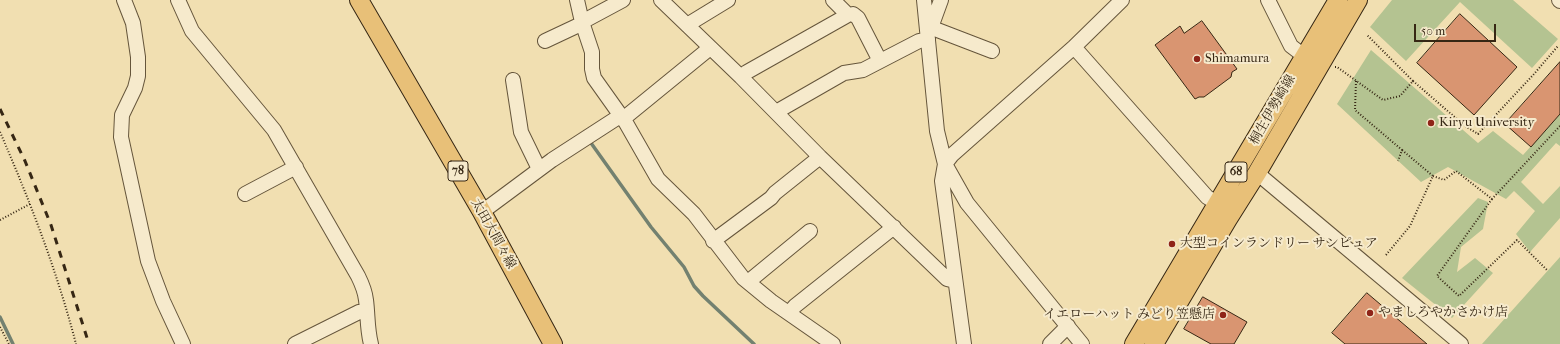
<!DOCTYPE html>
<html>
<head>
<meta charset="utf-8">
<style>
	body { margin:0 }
	#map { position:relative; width:1560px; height:344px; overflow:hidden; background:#f1dfb1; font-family:"IM FELL French Canon",serif }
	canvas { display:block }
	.scale { position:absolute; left:1414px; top:24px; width:82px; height:18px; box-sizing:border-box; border:2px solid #362714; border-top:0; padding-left:5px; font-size:12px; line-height:14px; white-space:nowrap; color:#362714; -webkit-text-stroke:3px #f6eacc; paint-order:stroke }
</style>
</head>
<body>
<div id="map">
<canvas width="1560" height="344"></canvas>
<div class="scale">50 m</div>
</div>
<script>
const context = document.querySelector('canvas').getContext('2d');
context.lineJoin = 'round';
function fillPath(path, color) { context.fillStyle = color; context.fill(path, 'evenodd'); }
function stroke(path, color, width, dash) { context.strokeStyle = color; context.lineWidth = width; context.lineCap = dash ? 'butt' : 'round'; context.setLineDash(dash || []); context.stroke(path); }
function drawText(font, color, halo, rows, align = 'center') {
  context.font = font + ' "IM FELL French Canon","Noto Serif JP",serif'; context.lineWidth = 4; context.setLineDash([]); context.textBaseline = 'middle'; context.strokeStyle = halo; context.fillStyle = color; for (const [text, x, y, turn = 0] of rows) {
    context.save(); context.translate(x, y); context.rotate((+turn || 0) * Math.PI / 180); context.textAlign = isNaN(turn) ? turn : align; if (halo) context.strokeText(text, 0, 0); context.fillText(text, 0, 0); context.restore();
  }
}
fillPath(new Path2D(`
	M 1392,0 L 1513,0 L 1558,39 L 1532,68 L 1460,2 L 1406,61 L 1370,27 Z
	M 1371,50 L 1478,143 L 1493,131 L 1523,155 L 1560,114 L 1560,146 L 1556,143 L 1521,182 L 1543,204 L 1560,186 L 1560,218 L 1530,252 L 1516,234 L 1535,211 L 1514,191 L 1506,199 L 1448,167 L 1421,182 L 1337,104 Z
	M 1478,198 L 1488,202 L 1483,229 L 1461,247 L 1457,272 L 1475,258 L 1493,273 L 1452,318 L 1402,278 Z
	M 1560,257 L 1560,344 L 1482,344 Z`), '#b4c391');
stroke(new Path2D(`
	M 591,143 L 651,227 L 684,267 L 694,286 L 703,296 L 754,344
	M 0,317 L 13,344`), '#738170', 3.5);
const building = new Path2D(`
	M 1460,14 L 1517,67 L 1474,115 L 1417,63 Z
	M 1202,21 L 1237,69 L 1232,72 L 1231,77 L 1204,97 L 1199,97 L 1195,99 L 1155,45 L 1180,26 L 1184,33 Z
	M 1560,62 L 1560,114 L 1531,147 L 1505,124 Z
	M 1367,293 L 1427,344 L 1345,344 L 1332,333 Z
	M 1203,297 L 1247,322 L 1234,344 L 1211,344 L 1184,329 Z`);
fillPath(building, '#d99571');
stroke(building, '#362714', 1);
const minor = new Path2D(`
	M 124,0 L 133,23 L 138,57 L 138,76 L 135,88 L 122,115 L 121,137 L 148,261 L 163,301 L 183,344
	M 178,0 L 192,31 L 274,130 L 358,276 C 362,284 365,291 366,300 C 368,315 367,329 371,344
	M 577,0 L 582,22 L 592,52 L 592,69 L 594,78 L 626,123 L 658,179 L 694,214 L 743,278 L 771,301 L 833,344
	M 661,0 L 741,77 L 820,157 L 947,279 L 955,281
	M 833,0 L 848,15
	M 924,0 L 937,131 L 945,164 L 967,203 L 1082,344
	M 1268,0 L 1291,46 L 1312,62
	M 1559,0 L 1560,1
	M 687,25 L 728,0
	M 927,26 L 992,51
	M 927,26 L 933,22 L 941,0
	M 545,41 L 579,25 L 582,22 L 623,0
	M 1074,47 L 1207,197 L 1218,204
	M 741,77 L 747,72 L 848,15 L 853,14 L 858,18 L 880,61
	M 513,80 L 521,132 L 539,169
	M 776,112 L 844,73 L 863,70 L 919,41 L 928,39
	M 623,119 L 710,48
	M 1257,173 L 1461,344
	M 245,194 L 296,167
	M 482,212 L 552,160 L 620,116
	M 713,241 L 771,198 L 775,193 L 820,157
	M 748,282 L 810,231
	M 789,313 L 795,306 L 894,227
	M 295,344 L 359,312 L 367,311
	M 964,344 L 942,181 L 945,164 L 952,155 L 1074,47 L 1122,0
	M 1050,344 L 1068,326`);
const major = new Path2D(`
	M 359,0 L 482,212 L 553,344
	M 1134,344 L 1338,0
	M 1154,344 L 1228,219 L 1257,173 L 1358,0`);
stroke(minor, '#65553b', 16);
stroke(major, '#362714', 20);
stroke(new Path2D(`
	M 1335,67 L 1337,67 L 1383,100 L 1400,96 L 1413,81 L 1367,35
	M 1356,81 L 1355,110 L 1402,150 L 1398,161
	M 1413,81 L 1465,126 L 1478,134 L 1534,74 L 1558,46
	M 0,132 C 30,201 57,271 76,344
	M 1433,176 L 1444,180 L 1456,171 L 1492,199 L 1560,126
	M 1492,199 L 1437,276 L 1459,296 L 1517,240 L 1548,271
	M 0,220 L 30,204
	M 1386,255 L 1410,226 L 1433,176 L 1402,150
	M 0,327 L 9,344`), '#362714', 2, [1, 2]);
stroke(minor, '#f6eacc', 14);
stroke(major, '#e8c078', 18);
stroke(new Path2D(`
	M 0,109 L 25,161 L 51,225 L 89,344`), '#362714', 3, [7, 7]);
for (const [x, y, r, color] of [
	[1197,59,4,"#8f2418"],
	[1431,123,4,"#8f2418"],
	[1172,244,4,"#8f2418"],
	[1370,313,4,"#8f2418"],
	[1223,315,4,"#8f2418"]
]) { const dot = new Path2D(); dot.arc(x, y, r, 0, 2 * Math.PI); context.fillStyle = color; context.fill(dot); stroke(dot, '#f6eacc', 1.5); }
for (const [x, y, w] of [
	[458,171,20],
	[1236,172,22]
]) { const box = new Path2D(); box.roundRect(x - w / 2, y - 10, w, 20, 3); context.fillStyle = '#f6eacc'; context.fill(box); stroke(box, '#362714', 1); }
drawText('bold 12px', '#362714', null, [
	["78",458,171],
	["68",1236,172]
]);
drawText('13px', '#362714', '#f6eacc', [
	["Shimamura",1205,59],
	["Kiryu University",1439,123],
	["大型コインランドリー サンピュア",1180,244],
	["やましろやかさかけ店",1378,313],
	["イエローハット みどり笠懸店",1215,315,"right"]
], 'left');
drawText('13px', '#362714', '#f6eacc', [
	["桐生伊勢崎線",1273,110,-60],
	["太田大間々線",493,234,61]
]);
</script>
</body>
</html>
